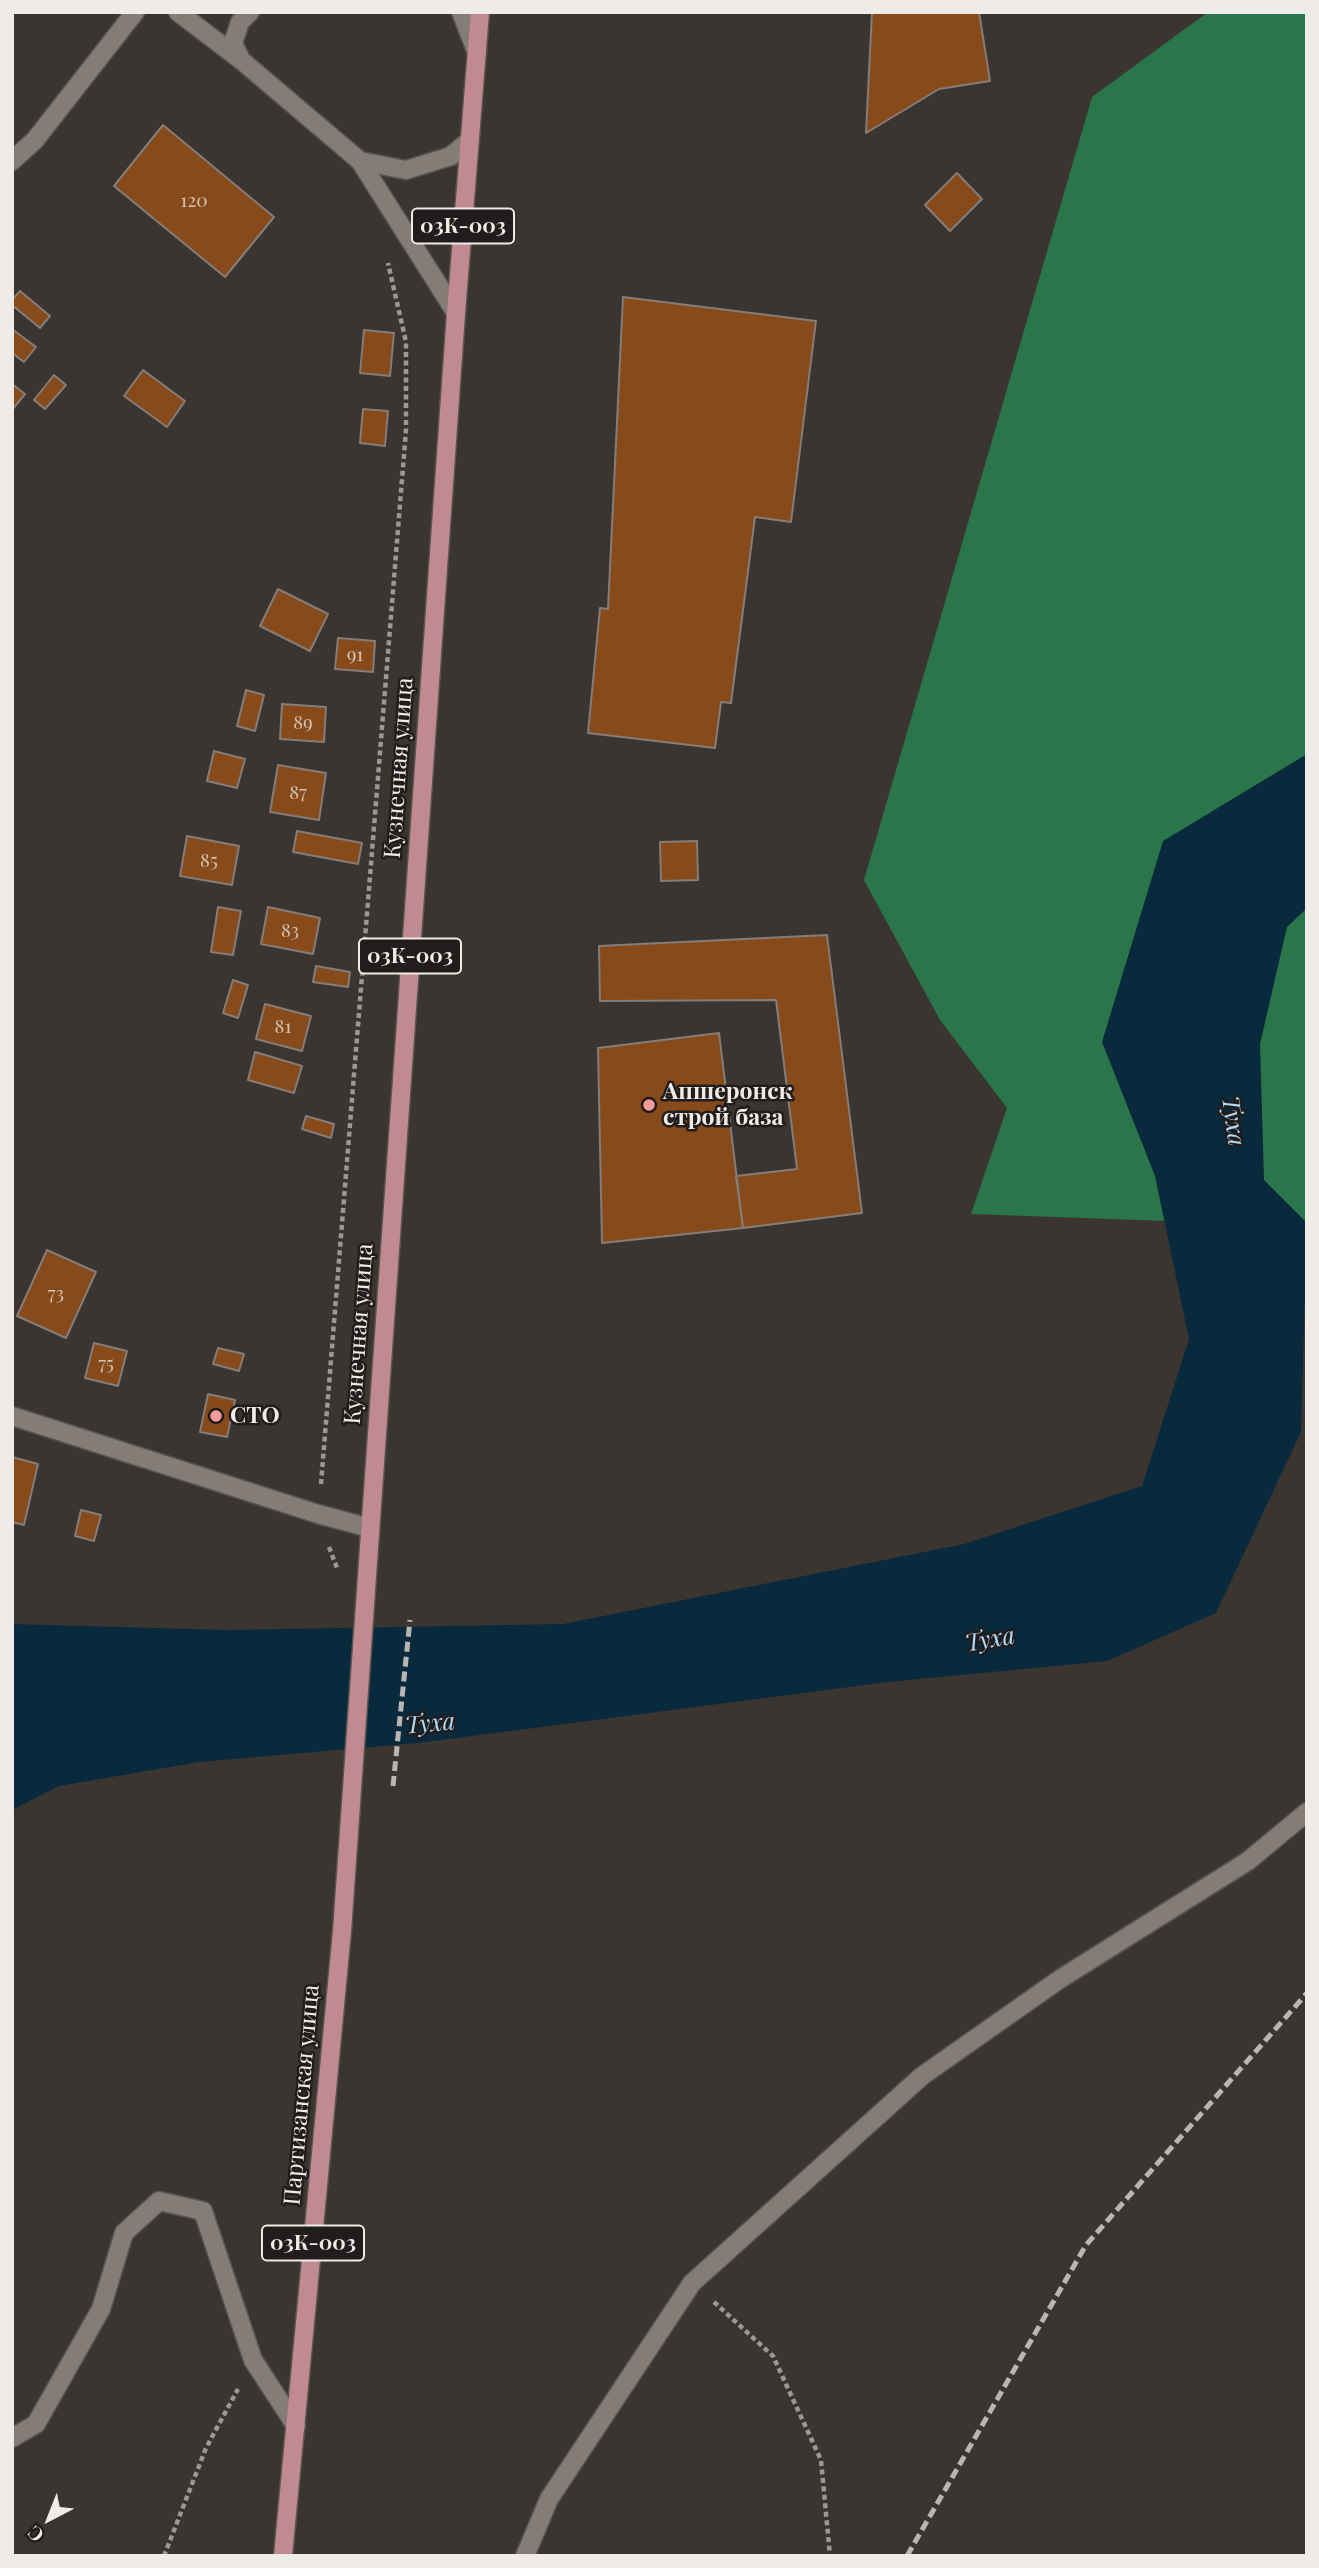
<!DOCTYPE html>
<html>
<head>
<meta charset="utf-8">
<style>
	body { margin:0 }
	#map { position:relative; width:1319px; height:2568px; overflow:hidden; background:#3b3531; font-family:"Playfair Display",serif }
	canvas { display:block }
	.frame { position:absolute; inset:0; border:14px solid #efebe8; pointer-events:none }
	.north { position:absolute; left:14px; top:2484px; width:70px; height:70px; -webkit-text-stroke:5px #201d1c; paint-order:stroke; rotate:222deg; font-size:19px; font-weight:700; line-height:28px; text-align:center; color:#efebe8 }
	.north::after { content:''; display:block; margin:auto; width:24px; height:32px; background:#efebe8; clip-path:polygon(50% 0,100% 100%,50% 72%,0 100%) }
</style>
</head>
<body>
<div id="map">
<canvas width="1319" height="2568"></canvas>
<div class="frame"></div>
<div class="north">С</div>
</div>
<script>
const context = document.querySelector('canvas').getContext('2d');
context.lineJoin = 'round';
function fillPath(path, color) { context.fillStyle = color; context.fill(path, 'evenodd'); }
function stroke(path, color, width, dash) { context.strokeStyle = color; context.lineWidth = width; context.lineCap = dash ? 'butt' : 'round'; context.setLineDash(dash || []); context.stroke(path); }
function drawText(font, color, halo, rows, align = 'center') {
  context.font = font + ' "Playfair Display",serif'; context.lineWidth = 5; context.setLineDash([]); context.textBaseline = 'middle'; context.strokeStyle = halo; context.fillStyle = color; for (const [text, x, y, turn = 0] of rows) {
    context.save(); context.translate(x, y); context.rotate((+turn || 0) * Math.PI / 180); context.textAlign = isNaN(turn) ? turn : align; if (halo) context.strokeText(text, 0, 0); context.fillText(text, 0, 0); context.restore();
  }
}
fillPath(new Path2D(`
	M 1208,12 L 1307,12 L 1307,1226 L 971,1214 L 1007,1108 L 940,1020 L 864,880 L 1092,97 Z`), '#2a7549');
fillPath(new Path2D(`
	M 1307,754 L 1307,908 L 1287,927 L 1260,1044 L 1264,1180 L 1307,1223 L 1301,1432 L 1216,1613 L 1107,1661 L 888,1682 L 418,1743 L 199,1762 L 59,1786 L 12,1810 L 12,1624 L 228,1630 L 563,1624 L 964,1544 L 1142,1486 L 1189,1339 L 1155,1176 L 1102,1042 L 1163,841 Z`), '#092a3c');
const building = new Path2D(`
	M 872,12 L 979,12 L 990,81 L 939,89 L 866,133 Z
	M 163,125 L 274,217 L 225,277 L 114,186 Z
	M 957,173 L 982,199 L 950,231 L 925,205 Z
	M 20,291 L 50,316 L 40,328 L 12,305 L 12,300 Z
	M 623,297 L 816,321 L 791,522 L 755,517 L 731,703 L 721,702 L 715,748 L 588,733 L 600,608 L 608,609 Z
	M 12,329 L 36,347 L 24,362 L 12,353 Z
	M 364,330 L 394,333 L 390,376 L 360,373 Z
	M 143,370 L 185,401 L 167,427 L 124,396 Z
	M 54,375 L 66,385 L 45,409 L 34,400 Z
	M 12,384 L 25,394 L 12,410 Z
	M 363,409 L 388,411 L 385,446 L 360,443 Z
	M 278,589 L 328,614 L 310,651 L 260,626 Z
	M 338,638 L 375,641 L 373,672 L 335,669 Z
	M 246,690 L 264,695 L 255,731 L 237,726 Z
	M 282,704 L 326,707 L 324,742 L 280,739 Z
	M 214,751 L 245,759 L 237,788 L 207,781 Z
	M 278,765 L 326,773 L 319,820 L 270,812 Z
	M 297,831 L 362,843 L 358,864 L 293,852 Z
	M 187,836 L 239,846 L 232,885 L 180,876 Z
	M 697,841 L 698,880 L 661,881 L 660,842 Z
	M 218,907 L 241,911 L 233,955 L 211,952 Z
	M 268,907 L 320,918 L 313,954 L 261,944 Z
	M 827,935 L 862,1213 L 743,1228 L 736,1176 L 797,1169 L 776,1000 L 600,1001 L 599,946 Z
	M 316,966 L 350,972 L 348,987 L 313,982 Z
	M 233,980 L 248,985 L 238,1018 L 223,1013 Z
	M 265,1004 L 311,1016 L 302,1051 L 256,1039 Z
	M 719,1033 L 743,1228 L 602,1243 L 598,1048 Z
	M 255,1052 L 302,1066 L 294,1093 L 248,1080 Z
	M 306,1116 L 334,1124 L 331,1138 L 302,1129 Z
	M 47,1250 L 96,1272 L 66,1338 L 17,1316 Z
	M 94,1343 L 127,1351 L 118,1386 L 85,1378 Z
	M 218,1348 L 244,1354 L 239,1371 L 213,1364 Z
	M 208,1394 L 235,1400 L 227,1437 L 200,1432 Z
	M 12,1457 L 38,1464 L 24,1525 L 12,1522 Z
	M 81,1510 L 101,1515 L 94,1541 L 75,1536 Z`);
fillPath(building, '#874a1a');
stroke(building, '#847d79', 2);
const lane = new Path2D(`
	M 12,2438 L 36,2424 L 101,2309 L 124,2233 L 159,2201 L 203,2211 L 253,2360 L 296,2426`);
const street = new Path2D(`
	M 12,161 L 35,140 L 135,12
	M 12,1416 L 318,1514 L 370,1528
	M 525,2556 L 549,2499 L 692,2283 L 922,2076 L 1060,1979 L 1248,1861 L 1307,1812`);
const secondary = new Path2D(`
	M 178,12 L 241,60 L 360,161 L 456,313
	M 461,12 L 477,53
	M 241,60 L 233,43 L 240,22 L 250,12
	M 360,161 L 406,170 L 451,156 L 470,140`);
const primary = new Path2D(`
	M 283,2556 L 342,1931 L 456,313 L 480,12`);
stroke(lane, '#57534f', 21);
stroke(street, '#57534f', 21);
stroke(secondary, '#57534f', 21);
stroke(primary, '#57534f', 21);
stroke(new Path2D(`
	M 321,1484 L 406,430 L 406,342 L 388,263
	M 329,1547 L 337,1568
	M 714,2302 L 773,2356 L 821,2460 L 830,2556
	M 164,2556 L 206,2448 L 238,2389`), '#9d9895', 4.5, [5, 3.5]);
stroke(lane, '#837c77', 18);
stroke(street, '#837c77', 18);
stroke(secondary, '#837c77', 18);
stroke(primary, '#c18a90', 18);
stroke(new Path2D(`
	M 393,1786 L 410,1620
	M 907,2556 L 1086,2245 L 1307,1993`), '#bab5b2', 5, [10, 5]);
for (const [x, y, r, color] of [
	[649,1105,7,"#f59b9a"],
	[216,1416,7,"#f59b9a"]
]) { const dot = new Path2D(); dot.arc(x, y, r, 0, 2 * Math.PI); context.fillStyle = color; context.fill(dot); stroke(dot, '#201d1c', 2.5); }
drawText('19px', '#d5c3b4', null, [
	["120",194,201],
	["91",355,655],
	["89",303,723],
	["87",298,793],
	["85",209,861],
	["83",290,931],
	["81",283,1027],
	["73",56,1294],
	["75",106,1364]
]);
for (const [x, y, w] of [
	[463,226,102],
	[410,956,102],
	[313,2243,102]
]) { const box = new Path2D(); box.roundRect(x - w / 2, y - 17.5, w, 35, 5); context.fillStyle = '#201d1c'; context.fill(box); stroke(box, '#efebe8', 2); }
drawText('bold 21px', '#efebe8', null, [
	["03К-003",463,226],
	["03К-003",410,956],
	["03К-003",313,2243]
]);
drawText('23px', '#efebe8', '#201d1c', [
	["Кузнечная улица",399,768,-86],
	["Кузнечная улица",359,1334,-86],
	["Партизанская улица",302,2095,-85]
]);
drawText('bold 23px', '#efebe8', '#201d1c', [
	["Апшеронск",663,1092],
	["строй база",663,1118],
	["СТО",230,1416]
], 'left');
drawText('italic 24px', '#afdbfa', '#201d1c', [
	["Туха",1233,1121,82],
	["Туха",990,1640,-10],
	["Туха",430,1724,-5]
]);
</script>
</body>
</html>
